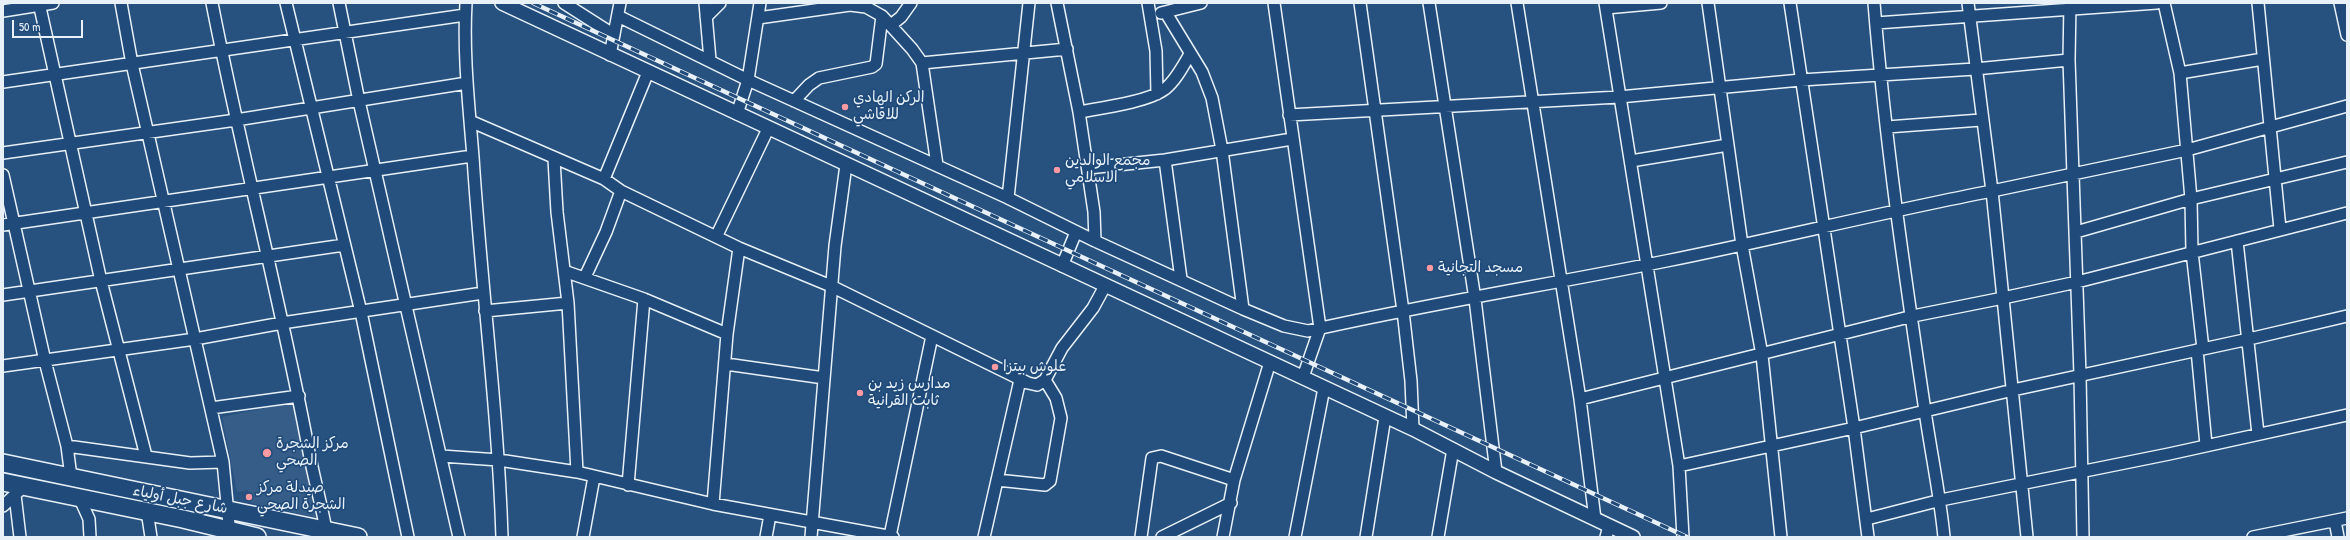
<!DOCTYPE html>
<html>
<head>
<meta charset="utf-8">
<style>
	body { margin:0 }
	#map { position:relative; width:2350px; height:540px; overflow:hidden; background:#27517f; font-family:"Patrick Hand",sans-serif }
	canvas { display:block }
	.frame { position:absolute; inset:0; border:4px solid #e8f1f8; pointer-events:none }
	.scale { position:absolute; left:12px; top:20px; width:71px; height:18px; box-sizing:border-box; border:2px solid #e8f1f8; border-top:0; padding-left:5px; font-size:12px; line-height:14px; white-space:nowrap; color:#e8f1f8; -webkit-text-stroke:3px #1f4a7a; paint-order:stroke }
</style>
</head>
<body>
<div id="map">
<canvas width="2350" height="540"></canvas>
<div class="frame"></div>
<div class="scale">50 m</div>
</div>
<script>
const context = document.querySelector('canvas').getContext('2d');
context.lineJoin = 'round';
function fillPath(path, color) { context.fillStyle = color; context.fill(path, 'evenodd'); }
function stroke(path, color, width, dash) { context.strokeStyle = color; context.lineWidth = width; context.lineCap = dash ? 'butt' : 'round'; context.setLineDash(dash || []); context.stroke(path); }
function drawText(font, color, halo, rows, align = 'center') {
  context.font = font + ' "Patrick Hand","Playpen Sans Arabic",sans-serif'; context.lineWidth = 3.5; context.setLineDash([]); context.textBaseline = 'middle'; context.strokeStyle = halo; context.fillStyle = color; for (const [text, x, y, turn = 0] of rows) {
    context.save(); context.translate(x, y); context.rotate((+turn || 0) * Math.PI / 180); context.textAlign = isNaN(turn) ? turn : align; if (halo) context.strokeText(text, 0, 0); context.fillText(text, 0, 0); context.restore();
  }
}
fillPath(new Path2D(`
	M 294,402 L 318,518 L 251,503 L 248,490 L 237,492 L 222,417 Z`), '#355d88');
const minor = new Path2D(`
	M 39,3 L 101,281 L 146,456
	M 121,3 L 132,64 L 223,462 L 230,535
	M 212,3 C 241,152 280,298 308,447 C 313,475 321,502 326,530
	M 286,3 L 361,312 L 408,537
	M 339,3 L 359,101 L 459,537
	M 466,3 C 463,54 469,106 473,157 C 481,284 498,410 502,537
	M 564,3 L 614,35
	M 705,3 L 710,60
	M 1057,3 L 1079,112 L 1094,212 L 1095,241
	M 1148,3 L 1156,51 L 1157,94
	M 1274,3 L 1320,328 L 1303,377
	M 1360,3 L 1403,311 L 1411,381 L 1413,429
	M 1429,3 L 1475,299 L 1496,472
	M 1517,3 L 1580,399 L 1595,519
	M 1605,3 L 1679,466 L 1683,537
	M 1708,3 L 1742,245 L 1762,355 L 1781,537
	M 1790,3 L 1854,428 L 1868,537
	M 1874,3 C 1885,140 1905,276 1925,411 C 1931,453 1940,495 1944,537
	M 1968,3 L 1992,191 L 2187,150 L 2347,106
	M 2070,3 L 2069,60 L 2080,375 L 2083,537
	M 2164,3 L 2180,73 L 2191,199 L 2192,252 L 2203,349
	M 2258,3 L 2280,229
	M 2340,3 L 2347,35
	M 1606,8 L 1661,3
	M 3,11 L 53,3
	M 1161,13 L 1201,3
	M 1166,13 L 1202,72 L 1212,98 L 1222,150 L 1243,309
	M 618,16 L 748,80 L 1008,198 L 1095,241 L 1243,309 L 1284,326 L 1308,331 C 1427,304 1547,285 1666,261 C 1775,239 1883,212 1992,191 L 2003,298 L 2077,282 L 2347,213
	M 706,17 L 720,3
	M 758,18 L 850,5 L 866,7 L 882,16 L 912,49 L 922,63 L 937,165
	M 1876,23 L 2157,3
	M 891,25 L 901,17 L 911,3
	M 610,55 L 620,3
	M 922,63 L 1067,49
	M 2180,73 L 2263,59
	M 3,82 L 465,15
	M 794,101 L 809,85 L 819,78 L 872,67 L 876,64 L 882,16
	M 1079,112 C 1101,108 1148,102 1165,89 C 1176,80 1183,66 1190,54
	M 737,114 L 748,80 L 760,3
	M 1289,115 L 1619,97 L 1801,80 L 1975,69 L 2069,60
	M 470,121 L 604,179 L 621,191 L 739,248 L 831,286 L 1028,383 L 1037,385 L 1045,380 L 1062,348 L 1093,308 L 1105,286
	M 1887,127 L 1981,120
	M 3,153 L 236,120 L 467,83
	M 554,159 L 557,212 L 568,303 L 577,472
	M 1165,160 L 1181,279
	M 1631,161 L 1728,145
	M 1088,168 L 1165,160 L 1292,139
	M 3,175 L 45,361 L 67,446 L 71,477
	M 604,179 L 648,72
	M 1008,198 L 1029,3
	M 3,225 L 472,156
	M 2076,232 L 2191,199 L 2347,162
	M 717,235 L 768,129
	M 2237,241 L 2258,434
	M 1062,266 L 1076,232
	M 564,271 L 644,299 L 727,334
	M 585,277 L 606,232 L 621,191
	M 3,295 L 344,245
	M 485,311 L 568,303
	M 2197,350 L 2206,445
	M 726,364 L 824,378
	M 3,366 L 195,339 L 282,323 L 483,293
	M 1580,399 L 1913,316 L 2003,298 L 2027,537
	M 211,408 L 299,396
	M 67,446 L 190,463 L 223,462
	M 441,456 L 499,460 L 577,472 L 713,504 L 893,537
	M 1679,466 L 1854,428 L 2013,390 L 2249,339 L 2347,316
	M 997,480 L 1045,485 L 1050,481 L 1061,418 L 1056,398 L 1045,380
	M 628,485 L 644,299
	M 15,495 L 20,537
	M 80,499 L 89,519 L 90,537
	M 713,504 L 727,334 L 739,248
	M 3,506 L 19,491
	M 147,511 L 151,537
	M 1867,519 L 1941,500 L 2169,454 L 2347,415
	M 2335,521 L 2338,537
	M 890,536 L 932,336
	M 583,537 L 594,477
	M 766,537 L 770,515
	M 811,537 L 835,246 L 846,165
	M 984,537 L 1020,380
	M 1141,537 L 1152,458 L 1161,456 L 1234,480
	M 1162,537 L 1231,503
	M 1223,537 L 1234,480 L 1270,362
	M 1295,537 L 1324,388
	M 1366,537 L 1385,417
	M 1438,537 L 1453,449
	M 1606,537 L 1609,526
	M 2253,537 L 2347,518`);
const tertiary = new Path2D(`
	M 502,3 L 1413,429 L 1496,472 L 1633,537`);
const primary = new Path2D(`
	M 3,463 L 358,537
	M 3,482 L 183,519 L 257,537`);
stroke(minor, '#e8f1f8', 14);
stroke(tertiary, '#e8f1f8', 16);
stroke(primary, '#e8f1f8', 20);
stroke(minor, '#1f4a7a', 11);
stroke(tertiary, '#1f4a7a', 13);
stroke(primary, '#1f4a7a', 17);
const rail = new Path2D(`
	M 533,3 L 1687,537`);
stroke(rail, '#e8f1f8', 4.5);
stroke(rail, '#1f4a7a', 3, [9]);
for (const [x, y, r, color] of [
	[845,107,4,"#ff9aa2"],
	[1057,170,4,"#ff9aa2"],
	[1430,268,4,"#ff9aa2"],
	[995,367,4,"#ff9aa2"],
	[860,393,4,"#ff9aa2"],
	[267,453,5,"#ff9aa2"],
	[249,497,4,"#ff9aa2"]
]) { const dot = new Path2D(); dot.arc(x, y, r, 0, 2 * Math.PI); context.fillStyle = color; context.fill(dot); stroke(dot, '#1f4a7a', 1.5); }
drawText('15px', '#e8f1f8', '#1f4a7a', [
	["الركن الهادي",853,98],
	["للاقاشي",853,115],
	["مجمع الوالدين",1065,161],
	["الاسلامي",1065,178],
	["مسجد التجانية",1438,268],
	["علوش بيتزا",1003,367],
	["مدارس زيد بن",868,384],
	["ثابت القرانية",868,401],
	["مركز الشجرة",276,444],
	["الصحي",276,461],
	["صيدلة مركز",257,488],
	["الشجرة الصحي",257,505]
], 'left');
drawText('15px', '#e8f1f8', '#1f4a7a', [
	["شارع جبل أولياء",180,500,11]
]);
</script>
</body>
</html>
